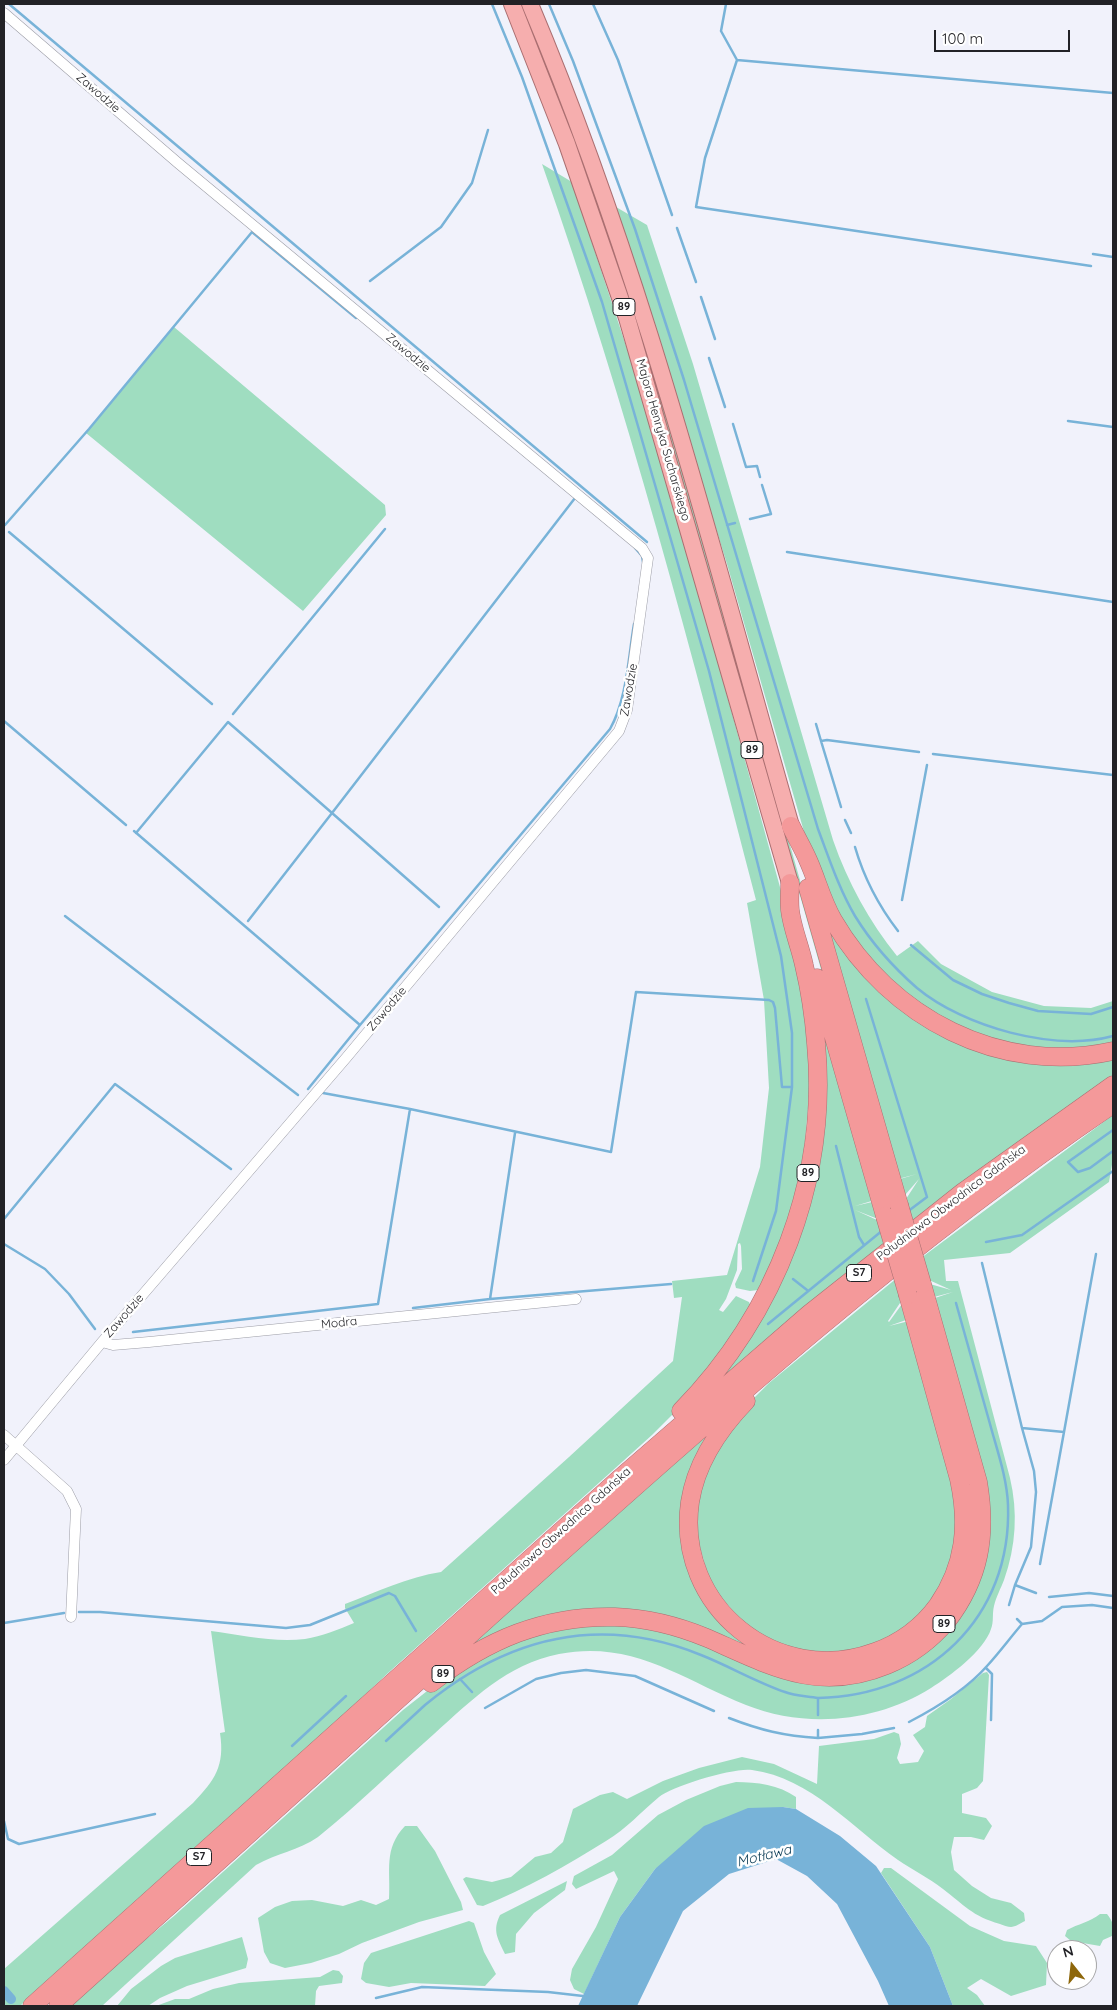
<!DOCTYPE html>
<html>
<head>
<meta charset="utf-8">
<style>
	body { margin:0 }
	#map { position:relative; width:1117px; height:2010px; overflow:hidden; background:#f1f2fb; font-family:Quicksand,sans-serif }
	canvas { display:block }
	.frame { position:absolute; inset:0; border:5px solid #222226; pointer-events:none }
	.north { position:absolute; left:1047px; top:1940px; width:50px; height:50px; box-sizing:border-box; background:#fff; border:1px solid #a7a7a8; border-radius:50%; rotate:344deg; font-size:14px; font-weight:700; line-height:20px; text-align:center; color:#222226 }
	.north::after { content:''; display:block; margin:auto; width:18px; height:22px; background:#8e670b; clip-path:polygon(50% 0,100% 100%,50% 72%,0 100%) }
	.scale { position:absolute; left:934px; top:30px; width:136px; height:22px; box-sizing:border-box; border:2px solid #222226; border-top:0; padding-left:6px; font-size:15px; line-height:18px; white-space:nowrap; color:#222226; -webkit-text-stroke:4px #fff; paint-order:stroke }
</style>
</head>
<body>
<div id="map">
<canvas width="1117" height="2010"></canvas>
<div class="frame"></div>
<div class="north">N</div>
<div class="scale">100 m</div>
</div>
<script>
const context = document.querySelector('canvas').getContext('2d');
context.lineJoin = 'round';
function fillPath(path, color) { context.fillStyle = color; context.fill(path, 'evenodd'); }
function stroke(path, color, width, dash) { context.strokeStyle = color; context.lineWidth = width; context.lineCap = dash ? 'butt' : 'round'; context.setLineDash(dash || []); context.stroke(path); }
function drawText(font, color, halo, rows, align = 'center') {
  context.font = font + ' Quicksand,sans-serif'; context.lineWidth = 5; context.setLineDash([]); context.textBaseline = 'middle'; context.strokeStyle = halo; context.fillStyle = color; for (const [text, x, y, turn = 0] of rows) {
    context.save(); context.translate(x, y); context.rotate((+turn || 0) * Math.PI / 180); context.textAlign = isNaN(turn) ? turn : align; if (halo) context.strokeText(text, 0, 0); context.fillText(text, 0, 0); context.restore();
  }
}
fillPath(new Path2D(`
	M 542,164 L 572,182 L 631,361 L 717,659 L 796,945 L 808,1004 L 810,1137 L 783,1247 L 758,1290 L 750,1291 L 736,1288 L 735,1284 L 742,1269 L 741,1246 L 740,1243 L 738,1244 L 737,1270 L 726,1299 L 719,1310 L 723,1312 L 736,1296 L 749,1302 L 752,1309 L 680,1407 L 652,1435 L 388,1673 L 316,1741 L 20,2006 L 4,2006 L 4,1969 L 193,1803 C 215,1780 225,1766 220,1733 L 225,1732 L 211,1631 C 241,1635 275,1643 305,1639 C 322,1636 338,1630 354,1623 L 345,1608 L 345,1604 C 376,1592 408,1577 441,1572 L 569,1457 L 673,1361 L 682,1297 L 674,1298 L 672,1281 L 727,1275 L 760,1167 L 769,1088 L 764,1000 L 747,903 L 756,900 C 692,653 627,405 542,164 Z
	M 591,192 L 597,196 L 676,445 L 890,1196 L 886,1197 L 707,570 Z
	M 616,207 L 647,225 L 693,364 L 833,840 C 848,883 869,921 897,956 L 918,941 L 941,964 L 992,992 L 1044,1006 L 1091,1008 L 1113,1001 L 1113,1047 L 1060,1052 L 985,1040 L 911,1003 L 840,923 L 809,849 L 727,564 Z
	M 174,327 L 385,505 L 386,515 L 303,611 L 86,433 Z
	M 816,895 L 847,949 L 974,1045 L 1113,1055 L 1113,1075 C 974,1171 841,1274 714,1385 L 797,1231 L 817,1007 L 875,1200 L 855,1206 L 872,1202 L 878,1219 L 855,1210 L 877,1220 L 906,1199 L 919,1179 L 905,1195 L 900,1179 L 917,1174 L 898,1179 Z
	M 1113,1115 L 1113,1159 L 1109,1182 L 1010,1253 L 944,1260 L 946,1281 L 958,1281 L 1010,1478 C 1018,1512 1016,1546 1004,1580 C 1001,1588 996,1597 994,1606 C 992,1614 994,1622 991,1629 C 984,1651 950,1676 931,1688 C 877,1722 806,1729 746,1705 C 681,1679 634,1640 559,1654 C 507,1664 472,1700 434,1734 C 395,1768 358,1805 318,1837 C 298,1851 277,1853 256,1865 L 102,2006 L 70,2006 L 134,1949 L 174,1916 L 403,1710 L 436,1684 L 489,1650 L 555,1627 L 626,1624 L 862,1679 L 986,1549 L 932,1299 L 953,1292 L 934,1297 L 930,1284 L 951,1290 L 929,1280 L 900,1303 L 888,1321 L 889,1322 L 902,1304 L 906,1320 L 889,1326 L 909,1321 L 953,1476 L 957,1548 L 931,1605 L 894,1637 L 847,1653 L 794,1650 L 751,1631 L 711,1586 L 694,1526 L 701,1473 L 750,1402 L 769,1383 L 925,1255 Z
	M 921,1303 L 968,1468 C 974,1495 979,1520 974,1547 C 958,1630 876,1686 793,1667 C 740,1655 695,1621 640,1614 C 583,1606 525,1617 475,1645 L 473,1643 L 707,1434 L 708,1435 C 692,1461 682,1488 681,1519 C 680,1606 759,1676 845,1665 C 876,1661 904,1648 927,1626 C 954,1601 969,1566 971,1530 C 974,1496 961,1463 952,1431 C 940,1389 928,1346 916,1304 Z
	M 987,1672 L 989,1675 L 983,1781 L 977,1788 L 962,1794 L 962,1813 L 986,1818 L 992,1826 L 984,1840 L 971,1837 L 954,1837 L 951,1852 L 954,1870 L 972,1886 L 991,1898 L 1011,1903 L 1024,1913 L 1025,1921 C 1021,1923 1015,1927 1011,1927 C 1008,1927 1003,1925 1000,1924 C 972,1916 964,1905 943,1889 C 929,1878 913,1870 898,1860 C 852,1828 811,1778 752,1770 C 735,1767 672,1786 659,1797 C 641,1812 626,1829 606,1841 C 567,1865 526,1889 483,1906 L 477,1905 L 463,1879 L 466,1877 L 492,1882 L 511,1877 L 535,1857 L 551,1853 L 563,1842 L 573,1809 L 600,1795 L 613,1792 L 627,1799 L 663,1781 L 699,1768 L 742,1757 L 774,1764 L 817,1784 L 819,1746 L 874,1739 L 894,1732 L 899,1734 L 901,1744 L 897,1758 L 900,1764 L 918,1762 L 924,1751 L 913,1735 L 925,1727 L 927,1716 L 951,1699 L 983,1673 Z
	M 736,1782 C 757,1782 779,1785 796,1797 L 796,1809 L 783,1807 L 655,1869 L 620,1917 L 584,1994 L 574,1989 L 570,1980 L 572,1969 L 596,1927 L 618,1879 L 614,1871 L 576,1889 L 572,1884 L 574,1876 L 612,1855 L 658,1815 L 686,1800 L 720,1786 Z
	M 405,1826 L 417,1826 L 435,1851 L 461,1902 L 463,1910 L 419,1922 L 362,1943 L 339,1954 L 311,1963 L 285,1968 L 270,1963 L 264,1952 L 258,1918 L 275,1907 L 292,1901 L 312,1900 L 343,1906 L 361,1900 L 376,1905 L 389,1899 C 391,1871 383,1849 405,1826 Z
	M 884,1868 L 891,1868 L 970,1926 L 1004,1941 L 1036,1946 L 1047,1963 L 1046,1985 L 1011,1996 L 981,1979 L 967,1988 L 977,1995 L 985,2006 L 953,2006 L 930,1947 L 881,1873 Z
	M 567,1881 L 565,1890 L 534,1913 L 516,1934 L 515,1952 L 505,1954 C 498,1939 492,1931 500,1915 Z
	M 1100,1914 L 1107,1914 C 1113,1922 1115,1927 1112,1936 L 1103,1940 L 1100,1946 L 1071,1941 L 1065,1936 L 1067,1930 C 1078,1924 1090,1922 1100,1914 Z
	M 469,1921 L 474,1923 L 484,1952 L 496,1974 L 485,1986 L 411,1983 L 389,1987 L 366,1983 L 361,1979 L 364,1963 L 371,1953 Z
	M 242,1937 L 248,1959 L 246,1968 L 187,1986 L 160,1998 L 148,2006 L 117,2006 L 131,1989 L 161,1966 L 175,1958 Z
	M 333,1970 L 339,1971 L 343,1976 L 342,1983 L 319,1986 L 316,1991 L 315,2006 L 156,2006 L 175,1999 L 189,1999 L 213,1989 L 239,1983 L 320,1977 Z`), '#9fddc0');
fillPath(new Path2D(`
	M 783,1807 L 796,1809 L 840,1836 L 876,1866 L 930,1947 L 953,2006 L 889,2006 L 878,1981 L 837,1904 L 807,1876 L 776,1859 L 729,1874 L 683,1911 L 637,2006 L 578,2006 L 620,1917 L 655,1869 L 704,1826 L 748,1808 Z`), '#78b3d8');
stroke(new Path2D(`
	M 9,4 L 647,542
	M 492,4 L 522,77 L 602,302 L 709,671 L 781,956 L 792,1033 L 792,1087 L 776,1211 L 753,1281
	M 549,4 L 573,61 L 635,229 L 684,380 L 818,829 C 829,858 839,889 855,916 C 871,942 893,967 917,988 C 964,1027 1054,1052 1113,1036
	M 593,4 L 618,60 L 672,215
	M 726,4 L 721,31 L 737,60 L 1113,93
	M 737,60 L 705,158 L 696,207 L 1091,266
	M 677,228 L 696,282
	M 1093,254 L 1113,257
	M 370,281 L 441,227 L 472,183 L 488,130
	M 701,297 L 715,339
	M 709,358 L 725,407
	M 1068,421 L 1113,427
	M 733,424 L 746,467 L 757,466 L 760,477
	M 750,519 L 771,514 L 762,485
	M 5,525 L 89,429 L 252,232 L 356,318
	M 727,525 L 735,523
	M 9,532 L 212,704
	M 635,548 L 642,556 L 643,562
	M 787,552 L 1113,602
	M 233,714 L 385,529
	M 4,721 L 126,825
	M 816,724 L 821,741 L 827,740 L 919,752
	M 821,741 L 841,807
	M 933,754 L 1113,775
	M 845,820 L 851,833
	M 134,831 L 360,1025 L 308,1089
	M 136,833 L 228,722 L 332,813 L 248,921
	M 855,847 C 864,878 878,905 898,931
	M 902,900 L 927,765
	M 439,907 L 332,813 L 575,498
	M 65,916 L 298,1095
	M 911,945 L 953,980 L 982,994 L 1009,1003 L 1038,1011 L 1091,1014 L 1113,1007
	M 866,999 L 927,1197 L 907,1212
	M 360,1025 L 610,729 C 627,699 628,659 634,624
	M 323,1093 L 410,1109 L 611,1152 L 636,992 L 769,1000 L 773,1002 L 775,1008 L 782,1087 L 792,1087
	M 1113,1130 L 1068,1162 L 1078,1172 L 1090,1168 L 1113,1151
	M 836,1146 L 859,1237 L 864,1245
	M 4,1219 L 115,1084 L 231,1169
	M 986,1242 L 1022,1235 L 1113,1171
	M 4,1244 L 45,1269 L 69,1294 L 95,1329
	M 982,1263 L 1022,1428
	M 793,1279 L 807,1290
	M 490,1299 L 515,1133
	M 413,1308 L 490,1299 L 671,1284
	M 768,1324 L 883,1230
	M 133,1332 L 378,1304 L 410,1109
	M 1064,1432 L 1096,1254
	M 1015,1585 L 1031,1547 L 1036,1492 L 1034,1471 L 1022,1428 L 1064,1432 L 1040,1564
	M 1049,1597 L 1089,1593 L 1113,1596
	M 1009,1605 L 1015,1585 L 1036,1593
	M 79,1612 L 100,1612 L 286,1628 L 310,1625 L 389,1593 L 395,1596 L 416,1631
	M 1017,1619 L 1022,1624 L 1042,1621 L 1062,1607 L 1092,1605 L 1113,1608
	M 4,1623 L 64,1613
	M 986,1668 L 992,1674 L 991,1720
	M 460,1679 L 472,1692
	M 485,1708 L 536,1679 L 561,1673 L 586,1670 L 635,1676 L 714,1711
	M 818,1715 L 818,1698 C 928,1696 1012,1618 1008,1505 C 1007,1478 997,1450 990,1424 C 979,1384 967,1343 956,1303
	M 729,1718 C 760,1730 784,1736 818,1738
	M 909,1722 C 936,1708 966,1690 987,1666 C 999,1653 1010,1638 1022,1624
	M 818,1730 L 818,1738 L 862,1734 L 894,1728
	M 386,1741 C 399,1729 412,1717 425,1705 C 508,1637 600,1614 701,1655 C 729,1666 756,1682 785,1692 C 795,1696 807,1696 818,1698
	M 292,1746 L 346,1696
	M 4,1821 L 8,1839 L 19,1844 L 155,1814
	M 376,1998 L 422,1987 L 548,1992 L 583,1996`), '#78b3d8', 2.5);
stroke(new Path2D(`
	M 4,1991 L 11,1999`), '#78b3d8', 10);
const minor = new Path2D(`
	M 4,13 L 178,163 L 642,548 L 648,558 L 627,710 L 619,731 L 346,1058 L 102,1342 L 4,1460
	M 102,1342 L 113,1345 L 149,1342 L 576,1299
	M 4,1435 L 67,1491 L 76,1509 L 71,1617`);
const trunk = new Path2D(`
	M 512,4 L 567,144 L 627,318 L 790,883
	M 530,4 C 642,269 712,550 791,826`);
const motorway = new Path2D(`
	M 791,826 C 796,837 803,848 808,860 C 817,880 822,901 833,920 C 890,1018 1000,1076 1113,1051
	M 808,888 L 899,1205
	M 817,978 L 885,1216
	M 746,1401 C 719,1429 696,1463 690,1502 C 675,1607 777,1688 875,1652 C 900,1643 922,1627 938,1605 C 965,1566 969,1525 959,1479 L 908,1295
	M 681,1411 C 776,1314 829,1179 816,1043 C 814,1017 810,990 804,965 C 800,946 792,928 790,910 C 789,901 790,892 790,883
	M 431,1683 C 487,1640 544,1615 615,1617 C 646,1618 678,1626 707,1638 C 769,1665 817,1694 887,1665 C 909,1656 931,1640 947,1621 C 980,1578 987,1535 978,1482 L 922,1284
	M 32,2006 L 619,1479 L 809,1314 L 963,1192 L 1113,1085
	M 58,2006 C 217,1863 376,1720 535,1576 C 720,1410 906,1244 1113,1104`);
stroke(minor, '#9c9da6', 11);
stroke(trunk, '#aa6f71', 18);
stroke(motorway, '#aa6f71', 19);
stroke(minor, '#fff', 10);
stroke(trunk, '#f6aeae', 16);
stroke(motorway, '#f4999a', 18);
const motorwayBridge = new Path2D(`
	M 899,1205 L 922,1284
	M 885,1216 L 908,1295`);
stroke(motorwayBridge, '#aa6f71', 19, []);
stroke(motorwayBridge, '#f4999a', 18);
for (const [x, y, w] of [
	[624,307,22],
	[752,750,22],
	[808,1173,22],
	[859,1273,25],
	[944,1624,22],
	[443,1674,22],
	[199,1857,25]
]) { const box = new Path2D(); box.roundRect(x - w / 2, y - 8.5, w, 17, 4); context.fillStyle = '#fff'; context.fill(box); stroke(box, '#222226', 1); }
drawText('bold 11px', '#222226', null, [
	["89",624,307],
	["89",752,750],
	["89",808,1173],
	["S7",859,1273],
	["89",944,1624],
	["89",443,1674],
	["S7",199,1857]
]);
drawText('12px', '#222226', '#fff', [
	["Zawodzie",98,93,41],
	["Zawodzie",408,353,40],
	["Majora Henryka Sucharskiego",663,440,74],
	["Zawodzie",629,690,-80],
	["Zawodzie",387,1009,-50],
	["Południowa Obwodnica Gdańska",951,1203,-37],
	["Zawodzie",124,1316,-49],
	["Modra",339,1323,-6],
	["Południowa Obwodnica Gdańska",561,1531,-42]
]);
drawText('italic 14px', '#12425b', '#fff', [
	["Motława",764,1856,-14]
]);
</script>
</body>
</html>
